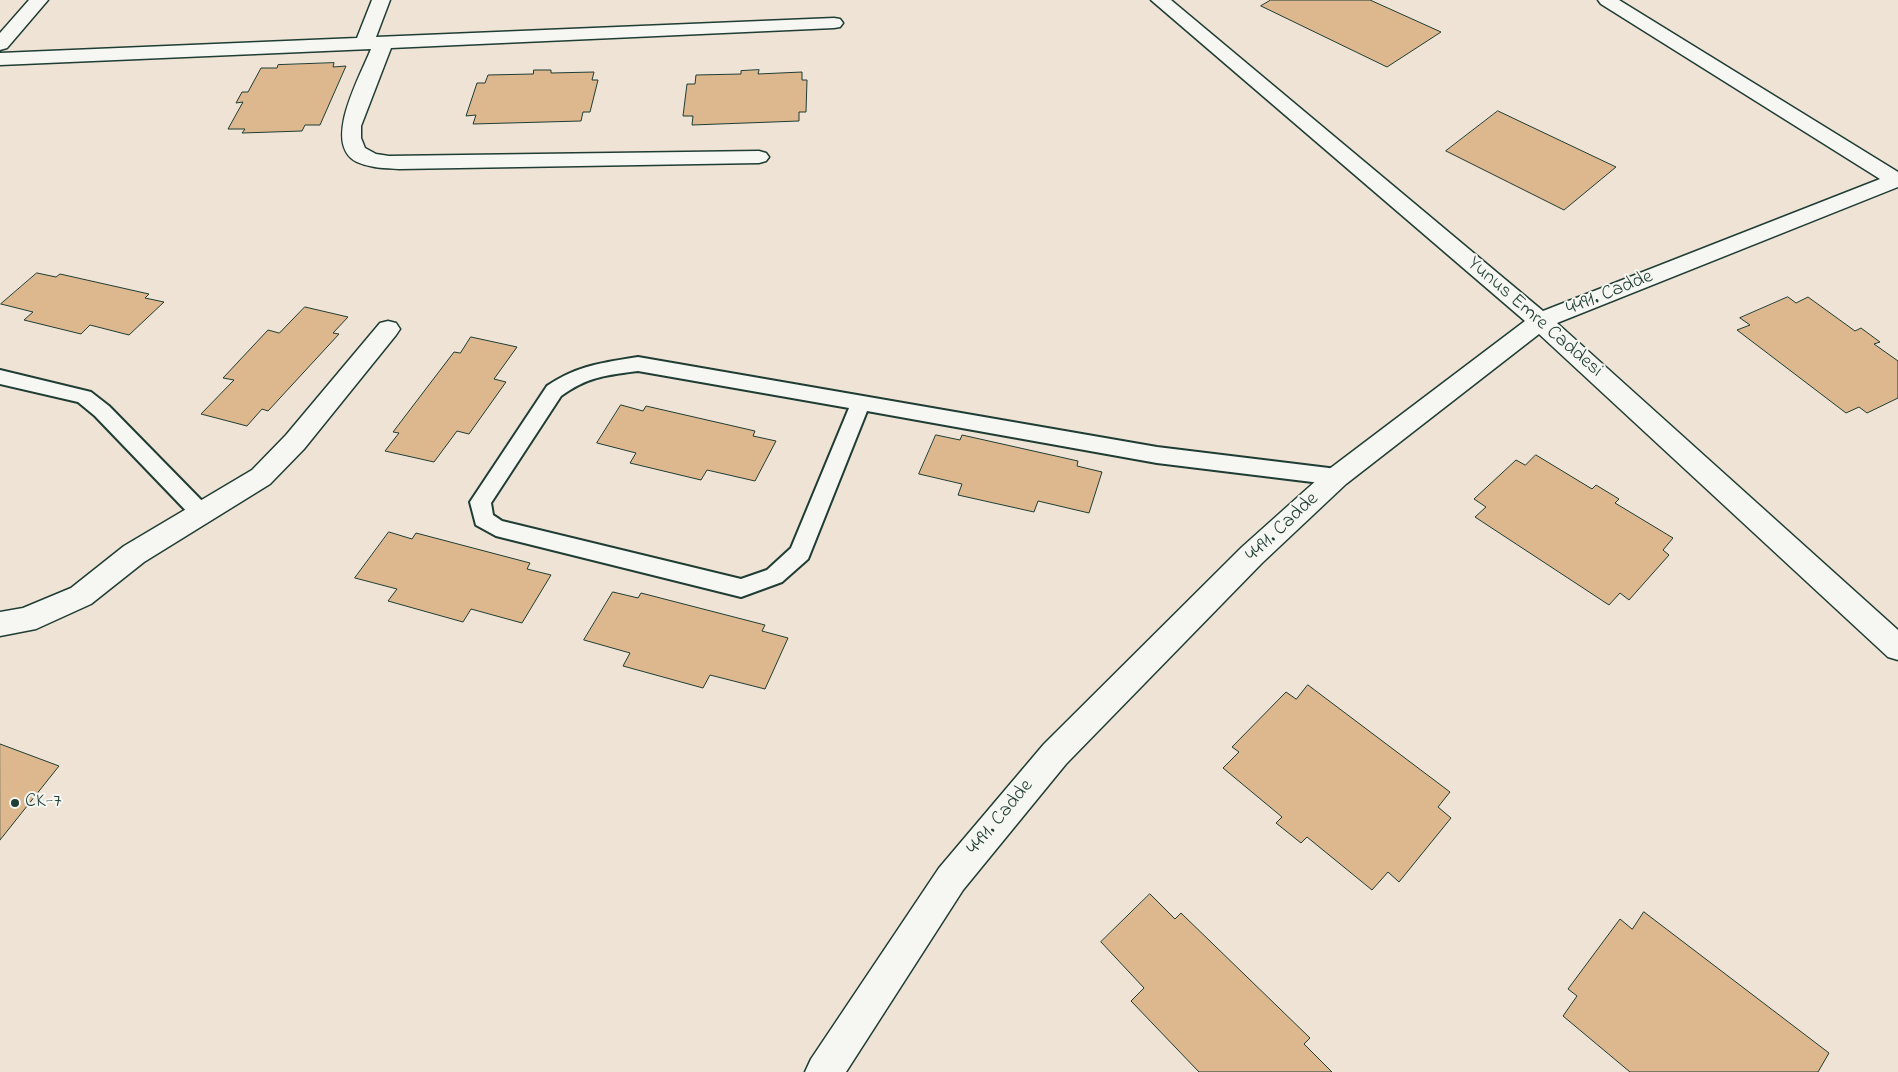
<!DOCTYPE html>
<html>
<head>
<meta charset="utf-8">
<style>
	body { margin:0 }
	canvas { display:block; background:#eee3d4 }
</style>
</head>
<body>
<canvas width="1898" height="1072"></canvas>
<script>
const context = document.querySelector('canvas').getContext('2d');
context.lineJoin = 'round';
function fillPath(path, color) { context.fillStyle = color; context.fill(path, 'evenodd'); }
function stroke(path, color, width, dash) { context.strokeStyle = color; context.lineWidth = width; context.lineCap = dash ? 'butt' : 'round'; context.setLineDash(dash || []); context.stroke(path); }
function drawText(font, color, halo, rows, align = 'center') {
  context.font = font + ' "Indie Flower",sans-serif'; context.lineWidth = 4; context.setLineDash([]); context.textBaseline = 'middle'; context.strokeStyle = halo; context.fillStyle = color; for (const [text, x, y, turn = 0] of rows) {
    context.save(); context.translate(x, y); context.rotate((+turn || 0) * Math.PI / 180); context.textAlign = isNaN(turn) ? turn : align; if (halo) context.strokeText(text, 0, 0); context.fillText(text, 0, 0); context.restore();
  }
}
const building = new Path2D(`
	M 1271,0 L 1370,0 L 1441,32 L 1387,67 L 1261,6 Z
	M 334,63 L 333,67 L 346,66 L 320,125 L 305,125 L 302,131 L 242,133 L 245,129 L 228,129 L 243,102 L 236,103 L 242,92 L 248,92 L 261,68 L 277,68 L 278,65 Z
	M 534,70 L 551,70 L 551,73 L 594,72 L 592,80 L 598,80 L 590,112 L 583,112 L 581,121 L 473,124 L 476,115 L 466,116 L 477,83 L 485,83 L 488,75 L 533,74 Z
	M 759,70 L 758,74 L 802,72 L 802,80 L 807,80 L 806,112 L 799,112 L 799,121 L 692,125 L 693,116 L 683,116 L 687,84 L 695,84 L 696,75 L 741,74 L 741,71 Z
	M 1498,111 L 1616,167 L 1564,210 L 1446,151 Z
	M 37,273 L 56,277 L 60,274 L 149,294 L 145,298 L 164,302 L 129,335 L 90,325 L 81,334 L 24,320 L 33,312 L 1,304 Z
	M 1788,297 L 1796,303 L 1808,297 L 1855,331 L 1861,328 L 1880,342 L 1874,344 L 1898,361 L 1898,398 L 1867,413 L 1859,407 L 1846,413 L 1737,330 L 1750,325 L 1740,318 Z
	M 305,307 L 348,317 L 333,333 L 339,334 L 268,411 L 262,409 L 247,426 L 201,414 L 234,380 L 223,378 L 268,330 L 279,333 Z
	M 471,337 L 517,347 L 494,379 L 506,382 L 469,434 L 457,431 L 434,462 L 385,451 L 399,433 L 393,432 L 454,352 L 460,353 Z
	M 621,405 L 643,411 L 646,406 L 755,431 L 753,436 L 776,441 L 755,481 L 707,470 L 701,480 L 630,463 L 636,453 L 597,443 Z
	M 936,435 L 960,440 L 962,435 L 1078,461 L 1077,466 L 1102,472 L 1089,513 L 1038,501 L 1034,512 L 958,495 L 962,484 L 919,474 Z
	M 1536,455 L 1592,489 L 1596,485 L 1619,499 L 1615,503 L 1673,538 L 1663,550 L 1669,555 L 1629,600 L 1620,593 L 1609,605 L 1475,517 L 1486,507 L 1474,499 L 1516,460 L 1525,465 Z
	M 389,532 L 412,539 L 416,533 L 530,563 L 527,569 L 551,575 L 522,623 L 471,609 L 463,622 L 388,601 L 397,589 L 355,578 Z
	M 613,592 L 638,598 L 641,593 L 765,625 L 762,631 L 788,638 L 765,689 L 710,675 L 703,688 L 623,666 L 630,653 L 584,640 Z
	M 1308,685 L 1450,792 L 1438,807 L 1451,818 L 1399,882 L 1388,872 L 1372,890 L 1307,837 L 1301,843 L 1276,823 L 1282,817 L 1223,768 L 1239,752 L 1232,747 L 1286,692 L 1296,699 Z
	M 0,744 L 59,766 L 0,840 Z
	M 1150,894 L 1175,919 L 1181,913 L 1310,1038 L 1304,1044 L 1332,1072 L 1199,1072 L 1131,1001 L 1144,988 L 1101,942 Z
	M 1644,912 L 1829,1053 L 1818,1072 L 1630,1072 L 1563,1016 L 1577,996 L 1568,989 L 1620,919 L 1632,929 Z`);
fillPath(building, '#ddb88f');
stroke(building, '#1f3d34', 1);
const lane = new Path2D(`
	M 638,357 L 1157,447 L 1337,469 L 1344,472 L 1347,477 L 1344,482 L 1337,485 L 1157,463 L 867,411 L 808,559 L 782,582 L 741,597 L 496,536 L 476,525 L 470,502 L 547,386 C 578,365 602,363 638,357 ZM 638,371 L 849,408 L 791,548 L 767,570 L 741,579 L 502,521 L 493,515 L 491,503 L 561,396 C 587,377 606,375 638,371 Z
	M 0,370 L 91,392 L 109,406 L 208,507 L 211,513 L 208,519 L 201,521 L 194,519 L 95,416 L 78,402 L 0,384 Z`);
const street = new Path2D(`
	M 29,0 L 48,0 L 7,48 L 0,50 L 0,33 Z
	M 372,0 L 390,0 L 376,37 L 834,18 L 840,19 L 843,23 L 840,27 L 834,28 L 391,48 L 361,126 L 361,138 L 365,148 L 376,154 L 389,156 L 759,151 L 766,153 L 769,157 L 766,161 L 759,163 L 399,169 C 385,168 370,168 357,162 C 321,144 361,75 371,49 L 0,65 L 0,53 L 357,38 Z
	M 1151,0 L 1171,0 L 1543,311 L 1880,179 L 1601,4 L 1598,0 L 1619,0 L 1898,172 L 1898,187 L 1557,323 L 1898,630 L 1898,660 L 1888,657 L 1539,334 L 1346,484 L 1262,563 L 1066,764 L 963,890 L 846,1072 L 805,1072 L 811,1059 L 939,868 L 1044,744 L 1242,547 L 1328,470 L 1525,321 Z
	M 388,321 L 396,323 L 400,329 L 396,335 L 304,449 L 270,484 L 144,562 L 91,604 L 36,629 L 0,636 L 0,612 L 23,608 L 71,588 L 124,546 L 252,470 L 286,435 L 380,323 Z`);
stroke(lane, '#1f3d34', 4);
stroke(street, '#1f3d34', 3);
fillPath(lane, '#f6f6f2');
fillPath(street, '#f6f6f2');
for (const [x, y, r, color] of [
	[15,803,5,"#1f3d34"]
]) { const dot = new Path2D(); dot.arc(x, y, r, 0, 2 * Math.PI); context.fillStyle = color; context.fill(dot); stroke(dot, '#f6f6f2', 2); }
drawText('20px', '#1f3d34', '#f6f6f2', [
	["4491. Cadde",1610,294,-22],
	["Yunus Emre Caddesi",1534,318,41],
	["4491. Cadde",1283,528,-43],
	["4491. Cadde",1001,818,-50]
]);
drawText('20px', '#1f3d34', '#f6f6f2', [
	["CK-7",25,803]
], 'left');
</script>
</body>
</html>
